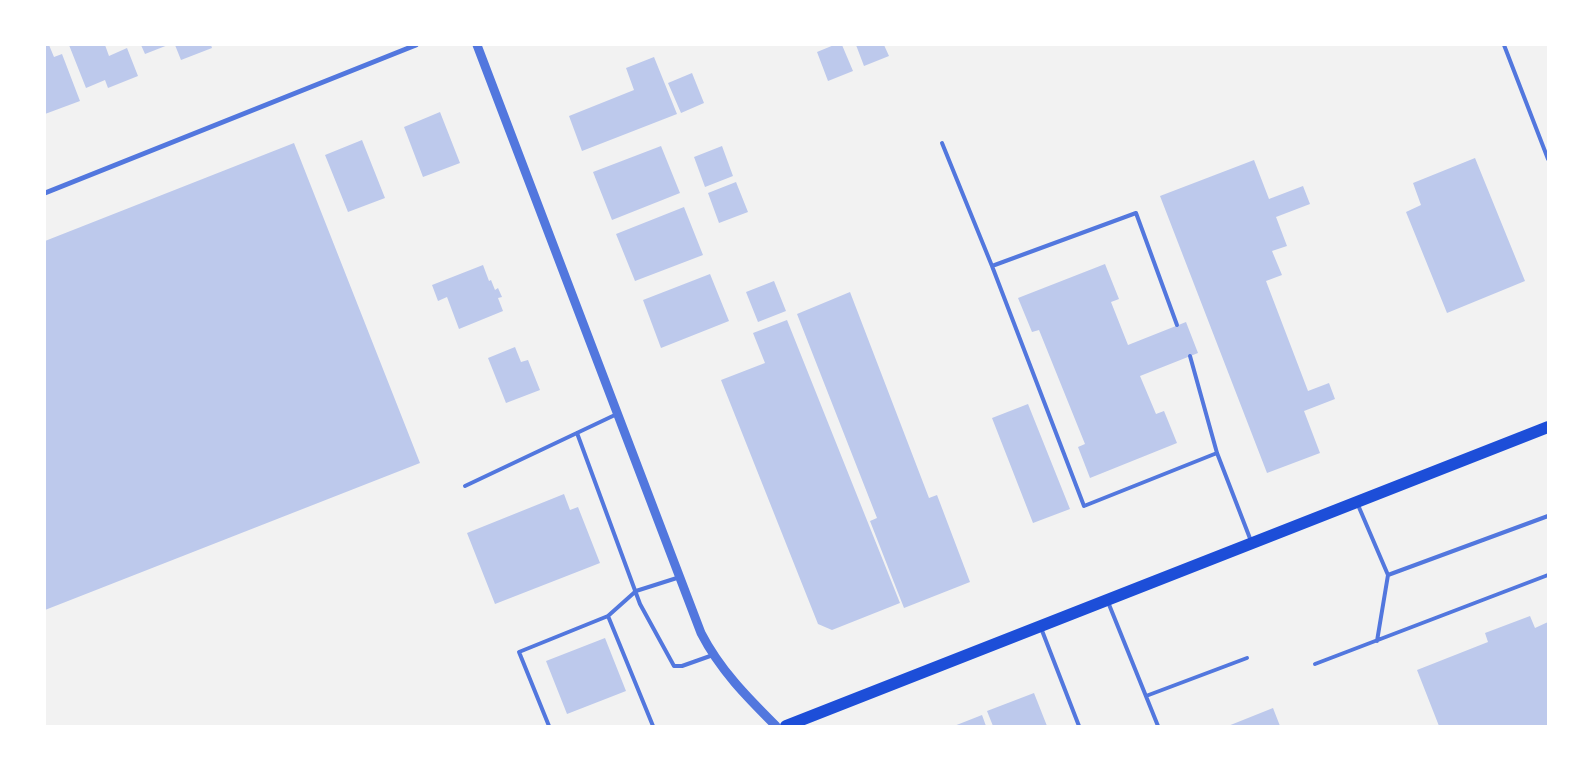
<!DOCTYPE html>
<html>
<head>
<meta charset="utf-8">
<style>
	body { margin:0 }
	#map { position:relative; width:1593px; height:771px; overflow:hidden; background:#f2f2f2; font-family:"Source Sans 3",sans-serif }
	canvas { display:block }
	.frame { position:absolute; inset:0; border:46px solid #fff; pointer-events:none }
</style>
</head>
<body>
<div id="map">
<canvas width="1593" height="771"></canvas>
<div class="frame"></div>
</div>
<script>
const context = document.querySelector('canvas').getContext('2d');
context.lineJoin = 'round';
function fillPath(path, color) { context.fillStyle = color; context.fill(path, 'evenodd'); }
function stroke(path, color, width, dash) { context.strokeStyle = color; context.lineWidth = width; context.lineCap = dash ? 'butt' : 'round'; context.setLineDash(dash || []); context.stroke(path); }
fillPath(new Path2D(`
	M 45,45 L 49,45 L 54,57 L 62,54 L 80,101 L 45,114 Z
	M 69,45 L 105,45 L 109,56 L 127,48 L 138,76 L 108,88 L 105,80 L 86,88 Z
	M 141,45 L 168,45 L 145,54 Z
	M 175,45 L 211,45 L 212,48 L 181,60 Z
	M 834,45 L 842,45 L 853,71 L 828,81 L 817,52 Z
	M 856,45 L 884,45 L 889,56 L 864,66 Z
	M 654,57 L 677,114 L 582,151 L 569,116 L 634,90 L 626,68 Z
	M 692,73 L 704,103 L 681,113 L 668,83 Z
	M 440,112 L 460,163 L 423,177 L 404,127 Z
	M 362,140 L 385,198 L 348,212 L 325,155 Z
	M 294,143 L 420,463 L 45,610 L 45,241 Z
	M 661,146 L 680,193 L 612,220 L 593,172 Z
	M 722,146 L 733,176 L 705,187 L 694,157 Z
	M 1475,158 L 1525,281 L 1447,313 L 1406,212 L 1421,205 L 1413,183 Z
	M 1254,160 L 1269,199 L 1303,186 L 1310,204 L 1276,217 L 1287,246 L 1272,251 L 1282,275 L 1266,281 L 1308,391 L 1329,383 L 1335,399 L 1304,411 L 1320,453 L 1267,473 L 1160,196 Z
	M 736,182 L 748,212 L 719,223 L 708,193 Z
	M 684,207 L 703,255 L 635,281 L 616,234 Z
	M 1105,264 L 1119,299 L 1111,302 L 1128,345 L 1186,322 L 1198,353 L 1140,376 L 1156,414 L 1164,411 L 1177,443 L 1090,478 L 1078,447 L 1085,444 L 1039,330 L 1032,332 L 1018,298 Z
	M 483,265 L 489,281 L 491,280 L 495,290 L 498,288 L 502,297 L 498,298 L 503,311 L 459,329 L 447,297 L 438,301 L 432,285 Z
	M 710,274 L 729,321 L 661,348 L 643,300 Z
	M 774,281 L 786,311 L 758,322 L 746,292 Z
	M 850,292 L 929,498 L 937,495 L 970,582 L 904,608 L 870,521 L 877,518 L 797,314 Z
	M 787,320 L 900,603 L 832,630 L 818,624 L 721,380 L 765,363 L 753,333 Z
	M 515,347 L 521,362 L 528,360 L 540,390 L 506,403 L 488,358 Z
	M 1028,404 L 1070,509 L 1033,523 L 992,418 Z
	M 564,494 L 570,510 L 578,507 L 600,563 L 495,604 L 467,533 Z
	M 1530,616 L 1535,628 L 1548,622 L 1548,726 L 1439,726 L 1417,670 L 1488,642 L 1485,633 Z
	M 605,638 L 626,691 L 567,714 L 546,661 Z
	M 1034,693 L 1047,726 L 993,726 L 987,711 Z
	M 1273,708 L 1280,726 L 1228,726 Z
	M 982,715 L 986,726 L 954,726 Z`), '#bdc9ec');
stroke(new Path2D(`
	M 1504,45 L 1548,159
	M 942,143 L 992,266 L 1136,213 L 1177,325
	M 992,266 L 1084,506 L 1217,453
	M 1190,356 L 1217,453 L 1251,541
	M 577,433 L 640,604 L 674,666 L 682,666 L 713,655
	M 465,486 L 617,414
	M 1358,505 L 1388,575 L 1377,641
	M 1388,575 L 1548,516
	M 1108,602 L 1158,726
	M 608,616 L 636,591 L 680,577
	M 1041,628 L 1079,726
	M 1315,664 L 1548,575
	M 1146,696 L 1247,658
	M 549,726 L 519,652 L 608,616 L 653,726`), '#5277de', 4);
stroke(new Path2D(`
	M 45,193 L 416,45`), '#5277de', 5);
stroke(new Path2D(`
	M 477,45 L 701,633 C 720,670 747,697 776,726`), '#5277de', 9);
stroke(new Path2D(`
	M 786,726 L 1548,427`), '#1d4ed8', 12);
</script>
</body>
</html>
